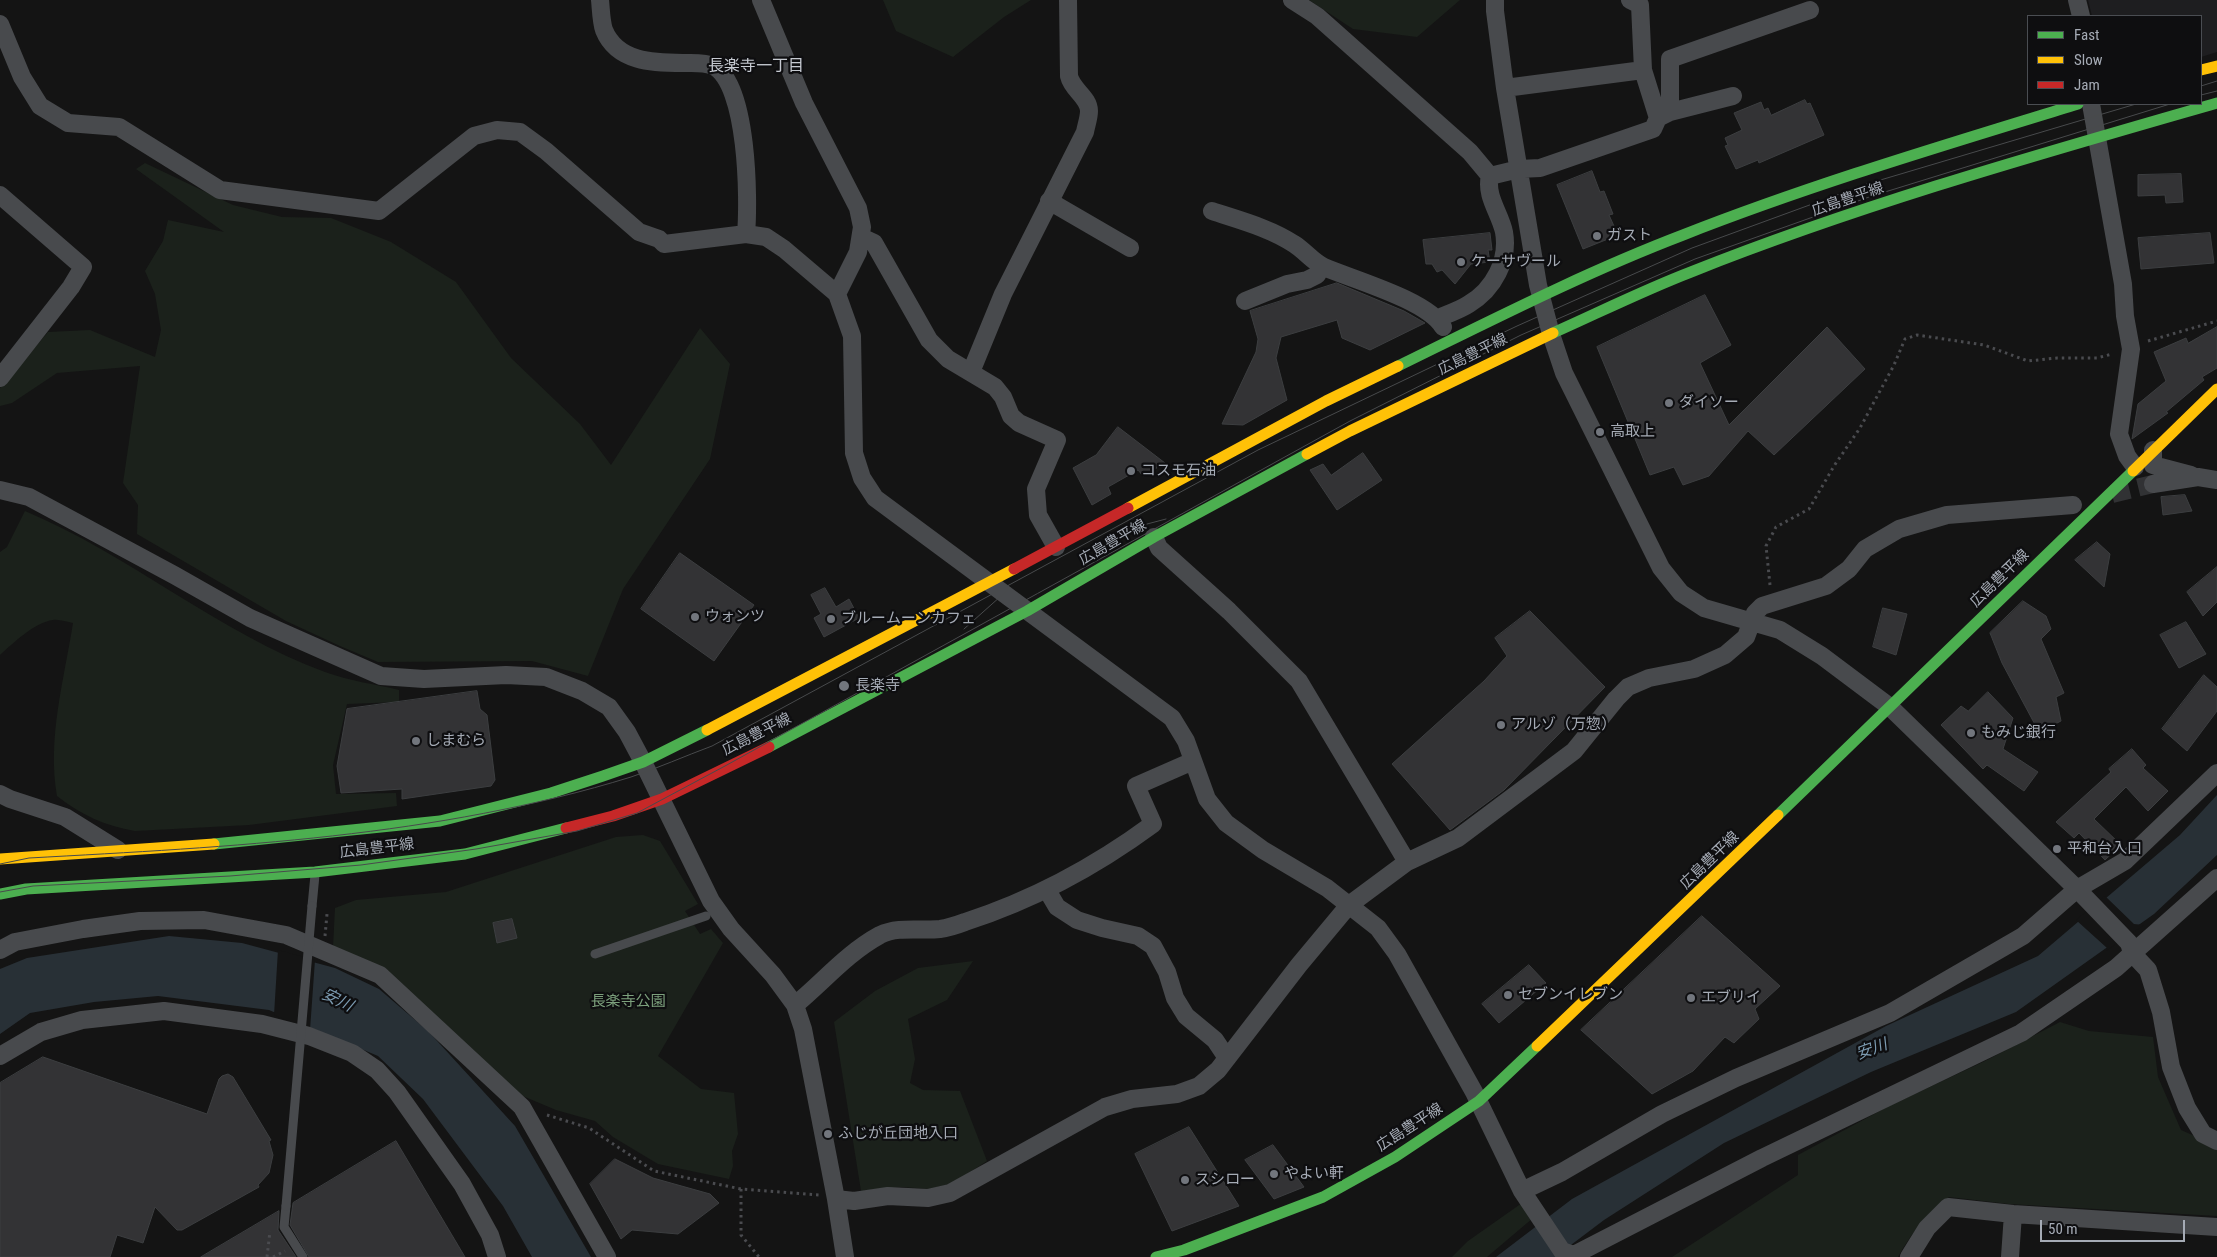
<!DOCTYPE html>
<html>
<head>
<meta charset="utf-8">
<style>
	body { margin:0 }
	#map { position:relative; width:2217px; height:1257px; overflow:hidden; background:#141414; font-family:"Roboto Condensed",sans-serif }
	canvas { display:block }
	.legend { position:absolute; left:2027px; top:15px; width:175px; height:90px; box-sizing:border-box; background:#0e0e10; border:1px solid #4a4d52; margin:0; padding:6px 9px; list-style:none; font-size:15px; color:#a5abb5 }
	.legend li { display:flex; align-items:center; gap:10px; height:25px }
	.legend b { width:25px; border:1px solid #4a4d52 }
	.scale { position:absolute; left:2040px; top:1220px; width:145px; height:22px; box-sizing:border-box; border:2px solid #a5abb5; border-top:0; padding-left:6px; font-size:15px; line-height:18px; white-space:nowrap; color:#a5abb5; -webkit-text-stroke:4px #0e0e10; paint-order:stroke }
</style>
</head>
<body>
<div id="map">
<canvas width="2217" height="1257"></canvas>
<ul class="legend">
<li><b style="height:6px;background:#4caf50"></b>Fast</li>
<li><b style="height:6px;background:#ffc107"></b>Slow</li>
<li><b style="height:6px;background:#c62828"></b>Jam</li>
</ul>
<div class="scale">50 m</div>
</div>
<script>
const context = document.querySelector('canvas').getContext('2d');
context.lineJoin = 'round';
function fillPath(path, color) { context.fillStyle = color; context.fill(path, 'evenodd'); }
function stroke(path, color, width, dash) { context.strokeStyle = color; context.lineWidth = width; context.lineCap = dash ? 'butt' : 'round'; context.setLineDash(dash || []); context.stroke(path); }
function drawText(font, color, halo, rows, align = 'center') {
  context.font = font + ' "Roboto Condensed","Noto Sans JP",sans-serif'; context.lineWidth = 4.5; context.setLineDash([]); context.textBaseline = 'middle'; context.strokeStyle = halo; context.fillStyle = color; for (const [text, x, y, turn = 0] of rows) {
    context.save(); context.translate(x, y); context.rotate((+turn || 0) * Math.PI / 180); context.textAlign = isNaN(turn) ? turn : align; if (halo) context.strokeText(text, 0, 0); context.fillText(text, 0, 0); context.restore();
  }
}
fillPath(new Path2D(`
	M 2088,0 L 2217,0 L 2217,52 L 2201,57 L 2201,16 L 2092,16 Z`), '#1e1e20');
fillPath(new Path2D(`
	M 883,0 L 1031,0 L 1004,17 L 953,57 L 896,31 Z
	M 1309,0 L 1460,0 L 1417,37 L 1353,29 Z
	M 145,163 L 233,205 L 282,217 L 331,218 L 391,242 L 456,282 L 511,358 L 580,424 L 611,465 L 700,328 L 730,364 L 710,459 L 623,589 L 588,676 L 532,661 L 378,662 L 340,646 L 286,621 L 137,534 L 138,505 L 123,483 L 140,366 L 57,373 L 12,403 L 0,406 L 0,388 L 48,332 L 90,330 L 155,357 L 161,330 L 155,294 L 145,271 L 163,241 L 168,220 L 224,232 L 136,169 Z
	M 25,511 C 130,555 219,633 325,672 C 349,681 375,684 399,690 L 399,702 L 347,704 L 333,765 L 336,794 L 396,793 L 397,806 L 249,825 L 135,831 C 105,826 81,815 57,796 C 47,739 64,680 73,623 C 67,622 59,619 53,620 C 35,622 12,644 0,655 L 0,552 L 7,547 Z
	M 643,835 L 660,841 L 698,904 L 685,911 L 700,934 L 711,929 L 723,943 L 658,1056 L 701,1089 L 734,1093 L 738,1134 L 732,1151 L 733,1166 L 729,1179 L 658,1164 L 613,1137 L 595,1121 L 556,1110 L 518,1094 L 333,947 L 335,908 L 356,900 L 446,892 L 616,837 Z
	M 973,961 L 947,1000 L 908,1019 L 915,1059 L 910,1083 L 923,1090 L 960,1091 L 987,1161 L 953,1183 L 930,1189 L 902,1187 L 861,1191 L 834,1022 L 875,991 L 918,968 Z
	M 2060,1022 L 2089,1031 L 2153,1037 L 2158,1077 L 2181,1130 L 2217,1146 L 2217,1216 L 2009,1204 L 1949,1197 C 1927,1214 1911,1233 1898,1257 L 1672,1257 L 1798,1175 L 1798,1155 L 1891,1105 L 1985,1061 Z
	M 1522,1203 L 1533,1218 L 1487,1257 L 1452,1257 L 1468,1241 Z`), '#1b211b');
fillPath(new Path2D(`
	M 2217,795 L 2217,855 L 2154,914 L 2016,1012 L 1871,1072 L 1724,1143 L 1604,1220 L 1555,1257 L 1496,1257 L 1572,1199 L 1886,1026 L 2038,956 L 2180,835 Z
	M 169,936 L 242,943 L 335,968 L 379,989 L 428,1031 L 515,1126 L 591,1257 L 532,1257 L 503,1206 L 423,1099 L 378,1056 L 269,1010 L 158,996 L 94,1002 L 30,1013 L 0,1034 L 0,969 L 27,958 Z`), '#283036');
fillPath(new Path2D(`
	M 2105,896 L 2134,924 L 2144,925 L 2106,951 L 2107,948 L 2076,920 Z
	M 278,950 L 315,960 L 310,1030 L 274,1015 Z`), '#141414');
const building = new Path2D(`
	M 1805,100 L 1807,104 L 1810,103 L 1824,135 L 1759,163 L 1758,160 L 1736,169 L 1725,146 L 1728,145 L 1725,138 L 1742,130 L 1734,113 L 1761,102 L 1764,110 L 1768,108 L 1771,115 Z
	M 1592,171 L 1600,192 L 1604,191 L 1613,214 L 1609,215 L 1618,235 L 1583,249 L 1557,185 Z
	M 2181,174 L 2183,202 L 2166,203 L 2165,195 L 2138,196 L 2138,175 Z
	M 1490,233 L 1492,250 L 1488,250 L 1490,262 L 1471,264 L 1455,284 L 1442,270 L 1437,272 L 1432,264 L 1426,264 L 1423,240 Z
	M 2210,233 L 2214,263 L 2141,269 L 2138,238 Z
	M 1337,283 L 1404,311 L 1425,323 L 1370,350 L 1342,338 L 1337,320 L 1281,337 L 1276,358 L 1287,400 L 1243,425 L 1222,424 L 1256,352 L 1258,339 L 1250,311 Z
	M 1705,295 L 1731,345 L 1700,363 L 1729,425 L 1827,327 L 1865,369 L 1774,455 L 1748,431 L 1709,476 L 1683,485 L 1674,467 L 1650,475 L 1597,347 Z
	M 2217,327 L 2217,368 L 2202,377 L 2204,380 L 2166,412 L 2168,413 L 2132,439 L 2138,404 L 2166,381 L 2154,352 L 2186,338 L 2188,343 Z
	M 1118,427 L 1165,463 L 1143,476 L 1138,470 L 1108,487 L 1111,494 L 1092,505 L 1073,468 L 1096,455 Z
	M 1363,453 L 1382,480 L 1337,510 L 1310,470 L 1323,464 L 1331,475 Z
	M 2185,495 L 2192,511 L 2163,515 L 2161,497 Z
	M 2097,542 L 2110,554 L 2104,587 L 2075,560 Z
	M 680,553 L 754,605 L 714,661 L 641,609 Z
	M 2217,567 L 2217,602 L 2203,616 L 2187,592 Z
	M 825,588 L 836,607 L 849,599 L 859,618 L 824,637 L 814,618 L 821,614 L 811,595 Z
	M 2023,601 L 2046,616 L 2051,629 L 2041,639 L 2064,693 L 2056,697 L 2061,721 L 2039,732 L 2002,663 L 1990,633 Z
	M 1883,608 L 1907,614 L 1896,655 L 1873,647 Z
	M 1530,611 L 1605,687 L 1504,790 L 1450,830 L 1392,764 L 1484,681 L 1507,656 L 1495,638 Z
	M 2186,622 L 2206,654 L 2179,668 L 2160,635 Z
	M 2204,675 L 2217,687 L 2217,711 L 2187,751 L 2162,729 Z
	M 477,691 L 480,709 L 487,715 L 495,780 L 491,786 L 402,799 L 402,789 L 341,793 L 337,766 L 347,709 Z
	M 1988,692 L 2013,718 L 2003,749 L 2038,772 L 2024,791 L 1987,765 L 1983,769 L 1941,725 L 1961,706 L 1968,711 Z
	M 2132,749 L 2146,765 L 2143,768 L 2168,791 L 2148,811 L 2126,787 L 2094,819 L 2121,845 L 2105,860 L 2079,833 L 2074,838 L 2056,822 L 2111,772 L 2109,769 Z
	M 1702,916 L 1780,986 L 1755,1009 L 1759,1019 L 1734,1043 L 1725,1037 L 1693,1071 L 1652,1094 L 1581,1030 Z
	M 512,919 L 517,938 L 497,943 L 493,923 Z
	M 1529,965 L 1546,983 L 1499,1023 L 1482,1004 Z
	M 43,1057 L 207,1114 L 219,1079 L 222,1076 L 228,1074 L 233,1077 L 271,1140 L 269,1141 L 273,1155 L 269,1173 L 258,1185 L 259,1187 L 182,1230 L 177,1230 L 155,1207 L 143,1243 L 117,1235 L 110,1257 L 0,1257 L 0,1083 Z
	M 1189,1127 L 1239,1206 L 1172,1231 L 1135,1154 Z
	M 396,1141 L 465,1257 L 309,1257 L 290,1225 L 293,1203 Z
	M 1273,1145 L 1304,1187 L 1274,1199 L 1245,1160 Z
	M 615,1159 L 653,1178 L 710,1194 L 719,1203 L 678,1234 L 632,1230 L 621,1239 L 590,1184 Z
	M 279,1211 L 278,1230 L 296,1257 L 201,1257 Z`);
fillPath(building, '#333335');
stroke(building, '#3c3e40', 1);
stroke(new Path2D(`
	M 2112,494 L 2153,484`), '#313234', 18, [18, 9]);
stroke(new Path2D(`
	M 2148,341 L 2217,321
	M 1770,585 L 1766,546 L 1776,527 L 1809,509 L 1834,466 L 1860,428 L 1894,365 L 1905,339 L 1917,335 L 1984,345 L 2028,361 L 2057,358 L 2097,358 L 2112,354
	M 547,1115 L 589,1128 L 654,1171 L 741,1189 L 819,1195
	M 741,1189 L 741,1235 L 759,1257
	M 267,1257 L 270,1231
	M 273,1257 L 285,1251`), '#4a4b4f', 3, [2.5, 4]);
stroke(new Path2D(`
	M 312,906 L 315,875
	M 595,954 L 706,916
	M 286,1206 L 284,1227 L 303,1257`), '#484a4d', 9);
stroke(new Path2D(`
	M 600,0 C 601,9 601,21 604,30 C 617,62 653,63 683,63 C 692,63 705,62 713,66 C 748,83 749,200 746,234
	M 761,0 L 804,103 L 858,208 L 862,227 L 858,252 L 837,294
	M 1292,0 L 1317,16 L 1470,152 L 1490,176
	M 1495,0 L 1495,11 L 1505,88 L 1538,285 L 1551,334 L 1564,373 L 1661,568 L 1681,593 L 1704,608 L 1780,630 L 1822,656 L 1890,707 L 2077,889 L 2129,943 L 2132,953 L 2148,970 L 2161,1012 L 2171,1067 L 2187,1108 L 2203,1134 L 2217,1141
	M 2077,0 L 2081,16
	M 0,24 L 22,77 L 40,106 L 68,123 L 119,127 L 220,190 L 379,211 L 474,136 L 497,130 L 520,132 L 546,151 L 639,232 L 659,239 L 664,244 L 746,234 L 766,237 L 784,249 L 837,294 L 852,336 L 854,453 L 862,478 L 875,498 L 1172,718 L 1186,741 L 1207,799 L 1226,823 L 1263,850 L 1327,888 L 1378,928 L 1397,954 L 1474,1092 L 1522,1191 L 1562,1251 L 1574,1255
	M 1505,88 L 1643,70
	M 2091,104 L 2123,284 L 2125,316 L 2131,349 L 2119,434 L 2127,456 L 2135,467
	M 1670,112 L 1733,96
	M 1658,118 L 1670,112 L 1670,59 L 1810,10
	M 0,195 L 83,267 L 71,287 L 0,378
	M 1049,201 L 1130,248
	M 1212,211 C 1239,220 1270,228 1294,244 C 1304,250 1313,262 1324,267 C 1354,280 1427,300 1443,327
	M 861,237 L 874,243 L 929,340 L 948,359 L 995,387 L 1003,397 L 1011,416 L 1019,423 L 1057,440 L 1036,489 L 1038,515 L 1056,547
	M 1245,301 L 1287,284 L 1307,280 L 1317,275 L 1322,266
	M 1438,318 C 1448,314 1460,310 1469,304 C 1494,289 1509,260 1504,232 C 1500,213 1485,196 1490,176 L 1519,169 L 1540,168 L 1653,129 L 1658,118 L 1643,70 L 1640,5 L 1630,0
	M 971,372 L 1003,294 L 1085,132 C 1086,126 1089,118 1089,111 C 1089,97 1072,90 1069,76 L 1068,0
	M 2153,450 L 2153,465 L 2191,475
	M 2153,484 L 2198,477 L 2217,480
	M 0,490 L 29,497 L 174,575 L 250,618 L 381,676 L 424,679 L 506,675 L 546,677 L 582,691 L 609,707 L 627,732 L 643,762 L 711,901 L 731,929 L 773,975 L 795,1005 L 803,1029 L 836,1199 L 845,1257
	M 1154,537 L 1159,548 L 1229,611 L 1299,681 L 1407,862
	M 0,794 L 10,799 L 65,817 L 118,850
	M 1047,890 L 1057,907 L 1077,920 L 1102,928 L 1138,936 L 1153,946 L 1167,972 L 1175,998 L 1186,1016 L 1215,1040 L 1227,1058
	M 0,950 L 15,942 L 83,929 L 140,921 L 204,920 L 286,935 L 380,975 L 522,1107 L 607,1257
	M 795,1005 C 823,982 847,953 880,935 C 898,926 920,931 940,929 C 948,928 957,925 965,922 C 1033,900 1096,866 1153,824 L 1136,786 L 1193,761
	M 0,1056 L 41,1032 L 82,1020 L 164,1011 L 262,1024 L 309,1036 L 352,1053 L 377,1070 L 397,1092 L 462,1184 L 490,1235 L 497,1257
	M 1522,1191 L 1562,1172 L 1662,1114 L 1736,1078 L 1890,1013 L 2023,936 L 2077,889 L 2125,861 L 2217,773
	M 836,1199 L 854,1201 L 888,1196 L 928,1198 L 950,1193 L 1105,1107 L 1132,1099 L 1177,1094 L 1199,1086 L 1218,1070 L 1299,965 L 1349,905 L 1407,862 L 1458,838 L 1574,751 L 1616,699 L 1628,687 L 1649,678 L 1694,669 L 1725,655 L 1746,637 L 1755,613 L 1762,606 L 1826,586 L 1849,569 L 1865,549 L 1899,529 L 1947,515 L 2073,505
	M 1570,1257 L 1762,1158 L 2021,1033 L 2116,968 L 2217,878
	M 1909,1257 L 1927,1228 L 1948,1207 L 2013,1214 L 2217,1227
	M 2010,1257 L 2013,1214`), '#484a4d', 18);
stroke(new Path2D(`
	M 1553,333 C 1598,313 1644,290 1691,272 C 1862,204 2040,154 2217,103
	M 1398,366 C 1492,320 1586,272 1683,235 C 1813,184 1945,145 2078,104
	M 769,747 L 1027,611 L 1154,537 L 1307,454
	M 1778,815 L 2133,471
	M 214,844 L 440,821 L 551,793 L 603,776 L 643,762 L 707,730
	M 0,894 L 26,889 L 315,872 L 465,854 L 566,828
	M 1156,1257 L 1184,1250 L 1323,1197 L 1395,1157 L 1479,1101 L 1537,1046`), '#4caf50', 11);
stroke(new Path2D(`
	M 2201,70 L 2217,66
	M 1307,454 L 1350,431 L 1553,333
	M 2133,471 L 2217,389
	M 1128,508 L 1326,401 L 1398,366
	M 707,730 L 1014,569
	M 0,859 L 214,844
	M 1537,1046 L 1778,815`), '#ffc107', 11);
stroke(new Path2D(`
	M 1014,569 L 1128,508
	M 566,828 L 613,816 L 662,799 L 769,747`), '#c62828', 11);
stroke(new Path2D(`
	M 2201,86 L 2217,81
	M 2201,95 L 2217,91
	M 1113,533 L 1166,519
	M 964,629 L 1010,588
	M 0,864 L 29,858 C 230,847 437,837 631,777 C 658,768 685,756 712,746 L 1258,450 L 1517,326 L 1692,248 L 1867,184 L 2136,104
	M 0,892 L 33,886 L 230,876 L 361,865 L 476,849 L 577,831 L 637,813 L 725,766 L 1350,421 L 1521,335 L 1695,259 L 1872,196 L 2170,104`), '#484a4c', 1);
stroke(new Path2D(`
	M 325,936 L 327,914`), '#4a4b4f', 3, [2.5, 4]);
stroke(new Path2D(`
	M 286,1206 L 312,906`), '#484a4d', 9);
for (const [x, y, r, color] of [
	[1597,236,5,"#72767d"],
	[1461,262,5,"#72767d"],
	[1669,403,5,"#72767d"],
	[1600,432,5,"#72767d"],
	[1131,471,5,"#72767d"],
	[695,617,5,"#72767d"],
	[831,619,5,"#72767d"],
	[844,686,6,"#72767d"],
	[1501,725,5,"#72767d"],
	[1971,733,5,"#72767d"],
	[416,741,5,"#72767d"],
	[2057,849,5,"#72767d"],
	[1508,995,5,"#72767d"],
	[1691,998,5,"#72767d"],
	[828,1134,5,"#72767d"],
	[1274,1174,5,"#72767d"],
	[1185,1180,5,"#72767d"]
]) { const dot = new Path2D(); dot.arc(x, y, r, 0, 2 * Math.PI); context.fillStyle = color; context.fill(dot); stroke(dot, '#0e0e10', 2); }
drawText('15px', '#a5abb5', '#0e0e10', [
	["広島豊平線",1848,200,-19],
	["広島豊平線",1473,355,-26],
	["広島豊平線",1113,543,-30],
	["広島豊平線",2000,579,-44],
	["広島豊平線",757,735,-27],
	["広島豊平線",377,849,-7],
	["広島豊平線",1710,861,-44],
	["広島豊平線",1410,1128,-33]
]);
drawText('15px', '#a5abb5', '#0e0e10', [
	["ガスト",1607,236],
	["ケーサヴール",1471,262],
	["ダイソー",1679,403],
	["高取上",1610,432],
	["コスモ石油",1141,471],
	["ウォンツ",705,617],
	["ブルームーンカフェ",841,619],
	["長楽寺",855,686],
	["アルゾ（万惣）",1511,725],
	["もみじ銀行",1981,733],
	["しまむら",426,741],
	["平和台入口",2067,849],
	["セブンイレブン",1518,995],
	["エブリイ",1701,998],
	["ふじが丘団地入口",838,1134],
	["やよい軒",1284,1174],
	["スシロー",1195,1180]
], 'left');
drawText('15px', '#7ca07c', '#0e0e10', [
	["長楽寺公園",628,1002]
]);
drawText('16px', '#c6cad1', '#0e0e10', [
	["長楽寺一丁目",756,67]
]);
drawText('italic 16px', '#7c9bb1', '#0e0e10', [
	["安川",337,1001,26],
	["安川",1872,1050,-20]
]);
</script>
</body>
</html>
